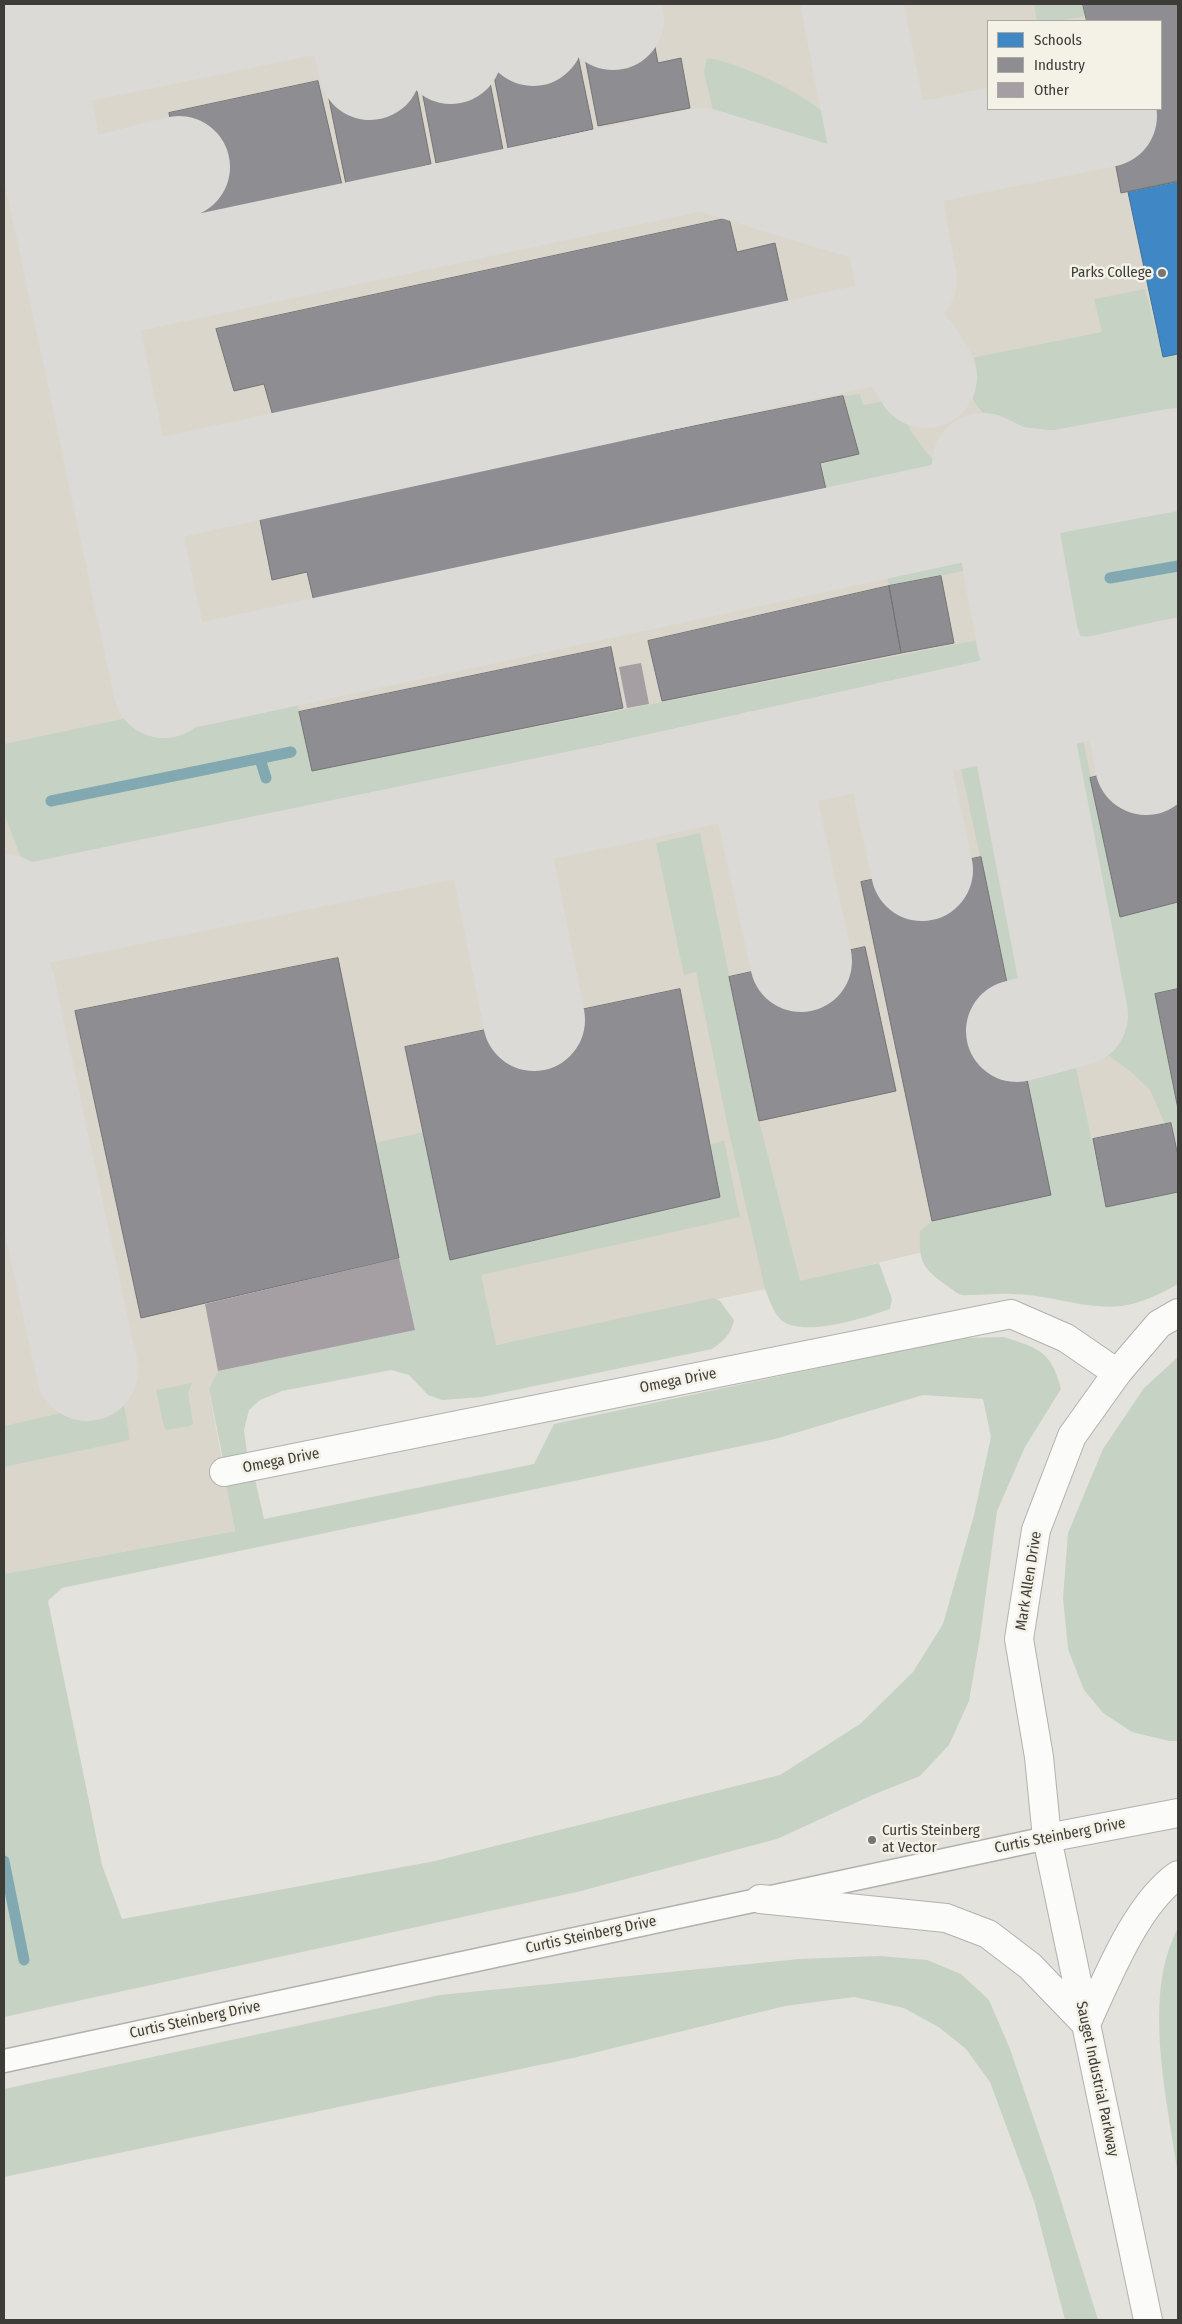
<!DOCTYPE html>
<html>
<head>
<meta charset="utf-8">
<style>
	body { margin:0 }
	#map { position:relative; width:1182px; height:2324px; overflow:hidden; background:#e4e2dd; font-family:"Fira Sans Condensed",sans-serif }
	canvas { display:block }
	.frame { position:absolute; inset:0; border:5px solid #3d3c38; pointer-events:none }
	.legend { position:absolute; left:987px; top:20px; width:175px; height:90px; box-sizing:border-box; background:#f4f1e7; border:1px solid #aba9a1; margin:0; padding:6px 9px; list-style:none; font-size:15px; color:#3d3c38 }
	.legend li { display:flex; align-items:center; gap:10px; height:25px }
	.legend b { width:25px; border:1px solid #aba9a1 }
</style>
</head>
<body>
<div id="map">
<canvas width="1182" height="2324"></canvas>
<div class="frame"></div>
<ul class="legend">
<li><b style="height:14px;background:#3f88c5"></b>Schools</li>
<li><b style="height:14px;background:#8d8d92"></b>Industry</li>
<li><b style="height:14px;background:#a59ea3"></b>Other</li>
</ul>
</div>
<script>
const context = document.querySelector('canvas').getContext('2d');
context.lineJoin = 'round';
function fillPath(path, color) { context.fillStyle = color; context.fill(path, 'evenodd'); }
function stroke(path, color, width, dash) { context.strokeStyle = color; context.lineWidth = width; context.lineCap = dash ? 'butt' : 'round'; context.setLineDash(dash || []); context.stroke(path); }
function drawText(font, color, halo, rows, align = 'center') {
  context.font = font + ' "Fira Sans Condensed",sans-serif'; context.lineWidth = 5; context.setLineDash([]); context.textBaseline = 'middle'; context.strokeStyle = halo; context.fillStyle = color; for (const [text, x, y, turn = 0] of rows) {
    context.save(); context.translate(x, y); context.rotate((+turn || 0) * Math.PI / 180); context.textAlign = isNaN(turn) ? turn : align; if (halo) context.strokeText(text, 0, 0); context.fillText(text, 0, 0); context.restore();
  }
}
fillPath(new Path2D(`
	M 4,4 L 1178,4 L 1178,1192 L 1106,1207 L 800,1282 L 495,1345 L 491,1321 L 209,1390 L 235,1531 L 20,1571 L 4,1925 ZM 988,21 L 1161,21 L 1161,109 L 988,109 Z`), '#dad6cb');
fillPath(new Path2D(`
	M 1034,4 L 1083,4 L 1086,16 L 1058,21 L 1037,21 Z
	M 707,58 C 741,63 813,96 835,124 C 842,132 845,149 849,159 L 837,159 L 716,124 L 704,72 Z
	M 1145,289 L 1163,357 L 1178,354 L 1178,424 L 1091,442 L 1038,445 L 1009,434 L 990,422 L 975,403 L 968,389 L 962,365 L 966,359 L 1102,332 L 1094,299 Z
	M 860,394 L 863,405 L 898,399 L 910,430 L 927,453 L 962,488 L 894,501 L 833,516 L 820,463 L 859,453 L 843,396 Z
	M 1178,492 L 1178,640 L 1151,646 L 1080,648 L 1049,592 L 1032,523 Z
	M 950,539 L 976,539 L 983,567 L 889,586 L 883,556 Z
	M 988,638 L 986,662 L 140,845 L 24,866 L 4,813 L 4,744 L 293,683 L 312,771 Z
	M 1082,735 L 1120,917 L 1178,902 L 1178,989 L 1155,995 L 1178,1109 L 1178,1156 L 1172,1123 L 1165,1124 L 1150,1090 L 1131,1072 L 1100,1049 L 1034,747 Z
	M 1008,753 L 1056,984 L 1011,998 L 960,764 Z
	M 700,833 L 759,1121 L 800,1281 L 879,1263 L 892,1299 L 890,1309 C 866,1318 801,1338 781,1320 C 773,1312 769,1299 765,1289 L 728,1128 L 696,972 L 684,975 L 656,843 Z
	M 1073,1053 L 1106,1207 L 1178,1192 L 1178,1284 C 1162,1293 1140,1304 1121,1306 C 1085,1310 1048,1294 1012,1294 C 1004,1293 965,1296 962,1295 C 957,1294 951,1288 946,1285 C 921,1267 919,1261 920,1231 L 932,1221 L 1051,1195 L 1024,1065 Z
	M 424,1132 L 450,1259 L 720,1197 L 710,1145 L 724,1140 L 740,1217 L 481,1275 L 496,1345 L 714,1298 L 720,1301 L 734,1320 C 731,1334 724,1341 712,1349 L 482,1397 L 442,1400 L 428,1395 L 409,1375 L 391,1370 L 282,1391 L 260,1400 L 249,1410 L 244,1430 L 247,1453 L 223,1459 L 209,1389 L 218,1371 L 414,1330 L 375,1143 Z
	M 1004,1337 C 1040,1349 1051,1351 1061,1389 L 1025,1447 L 997,1511 L 980,1637 L 969,1701 L 949,1745 L 920,1776 L 875,1794 L 777,1839 L 577,1892 L 4,2017 L 4,1574 L 235,1531 L 226,1484 L 255,1479 L 264,1519 L 534,1464 L 554,1424 L 960,1338 ZM 923,1395 L 983,1399 L 991,1437 L 974,1515 L 943,1624 L 913,1672 L 860,1724 L 780,1775 L 435,1861 L 122,1919 L 102,1865 L 48,1601 L 62,1588 L 775,1439 Z
	M 1178,1357 L 1178,1741 L 1169,1741 L 1132,1732 L 1103,1713 L 1084,1690 L 1068,1649 L 1063,1598 L 1068,1533 L 1103,1449 L 1144,1388 Z
	M 192,1383 L 188,1393 L 193,1423 L 190,1426 L 167,1430 L 164,1427 L 156,1390 Z
	M 123,1399 L 130,1440 L 4,1467 L 4,1426 Z
	M 1178,1929 L 1178,2174 C 1168,2106 1146,2012 1170,1946 C 1173,1940 1174,1934 1178,1929 Z
	M 880,1956 L 927,1960 L 961,1974 L 989,2000 L 1010,2049 L 1053,2175 L 1098,2320 L 1065,2320 L 1034,2201 L 990,2082 L 966,2049 L 940,2028 L 904,2008 L 854,1997 L 785,2006 L 573,2058 L 4,2177 L 4,2089 L 440,1995 L 799,1959 Z`), '#c6d3c4');
const schools = new Path2D(`
	M 1178,182 L 1178,354 L 1163,357 L 1128,192 Z`);
fillPath(schools, '#3f88c5');
stroke(schools, '#3e719b', 1);
const industry = new Path2D(`
	M 1083,4 L 1178,4 L 1178,181 L 1121,193 L 1105,109 L 1161,109 L 1161,21 L 1087,21 Z
	M 648,11 L 658,63 L 681,58 L 690,108 L 598,126 L 579,26 Z
	M 572,27 L 593,129 L 508,148 L 488,45 Z
	M 483,46 L 503,150 L 436,163 L 416,60 Z
	M 411,60 L 431,164 L 346,184 L 325,79 Z
	M 318,81 L 342,185 L 190,222 L 169,113 Z
	M 729,218 L 737,252 L 775,243 L 789,307 L 273,416 L 264,384 L 234,391 L 216,329 Z
	M 843,396 L 859,454 L 820,463 L 828,498 L 315,606 L 307,572 L 272,580 L 259,515 Z
	M 941,576 L 954,643 L 901,653 L 889,586 Z
	M 889,586 L 901,653 L 662,701 L 648,641 Z
	M 611,647 L 623,708 L 312,771 L 299,712 Z
	M 1178,757 L 1178,902 L 1120,917 L 1090,778 Z
	M 981,857 L 1051,1195 L 932,1221 L 861,882 Z
	M 865,947 L 896,1091 L 759,1121 L 729,977 Z
	M 338,958 L 399,1258 L 141,1318 L 75,1011 Z
	M 680,989 L 720,1197 L 450,1260 L 405,1047 Z
	M 1178,989 L 1178,1109 L 1155,994 Z
	M 1171,1123 L 1178,1156 L 1178,1192 L 1106,1207 L 1093,1139 Z`);
fillPath(industry, '#8d8d92');
stroke(industry, '#757577', 1);
stroke(new Path2D(`
	M 1110,578 L 1178,566
	M 260,759 L 266,778
	M 51,801 L 291,752
	M 4,1861 L 24,1960`), '#82a9b2', 11);
stroke(new Path2D(`
	M 19,4 L 164,687
	M 354,4 L 370,69
	M 443,4 L 451,53
	M 528,4 L 533,35
	M 610,4 L 613,19
	M 852,4 L 906,279
	M 31,61 L 309,4
	M 883,161 L 1106,116
	M 61,197 L 179,167
	M 72,255 C 90,271 98,279 123,282 L 702,159 L 895,218
	M 983,464 L 994,479 L 1002,500 L 1028,641 C 1041,680 1052,686 1092,688
	M 985,465 L 1010,477 L 1054,482 L 1178,459
	M 117,467 C 132,480 143,487 163,489 L 873,334 C 907,342 909,348 926,377
	M 158,655 C 169,669 175,675 193,676 L 969,509 L 1054,482
	M 1131,680 L 1146,764
	M 1017,704 L 1077,1015 L 1017,1031
	M 892,732 L 922,870
	M 757,762 L 801,961
	M 494,819 L 534,1020
	M 4,905 L 14,911 L 28,915 L 610,795 L 1178,669
	M 4,986 L 87,1370`), '#dcdad7', 102);
fillPath(new Path2D(`
	M 641,663 L 649,704 L 627,708 L 619,667 Z
	M 399,1258 L 415,1330 L 218,1371 L 205,1304 Z`), '#a59ea3');
const service = new Path2D(`
	M 4,2061 L 1047,1838`);
const minor = new Path2D(`
	M 224,1472 L 1011,1314 L 1066,1338 L 1117,1373`);
const tertiary = new Path2D(`
	M 1047,1838 L 1178,1813
	M 760,1899 L 946,1918 L 988,1934 L 1030,1966 L 1086,2024
	M 1086,2024 C 1107,1979 1136,1904 1178,1875
	M 1148,2320 L 1047,1838 L 1039,1757 L 1019,1639 L 1036,1530 L 1072,1436 L 1117,1373 L 1159,1324 L 1178,1313`);
stroke(service, '#b2b1ad', 25);
stroke(minor, '#b2b1ad', 30);
stroke(tertiary, '#b2b1ad', 30);
stroke(service, '#fbfbfa', 22);
stroke(minor, '#fbfbfa', 28);
stroke(tertiary, '#fbfbfa', 28);
for (const [x, y, r, color] of [
	[1162,273,5,"#777672"],
	[872,1840,5,"#777672"]
]) { const dot = new Path2D(); dot.arc(x, y, r, 0, 2 * Math.PI); context.fillStyle = color; context.fill(dot); stroke(dot, '#f4f1e7', 2); }
drawText('15px', '#3d3c38', '#f4f1e7', [
	["Parks College",1152,273],
	["Curtis Steinberg",882,1831,"left"],
	["at Vector",882,1848,"left"]
], 'right');
drawText('15px', '#3d3c38', '#f4f1e7', [
	["Omega Drive",678,1381,-11],
	["Omega Drive",281,1461,-11],
	["Mark Allen Drive",1029,1581,-81],
	["Curtis Steinberg Drive",1060,1836,-11],
	["Curtis Steinberg Drive",591,1935,-12],
	["Curtis Steinberg Drive",195,2020,-12],
	["Sauget Industrial Parkway",1097,2079,78]
]);
</script>
</body>
</html>
